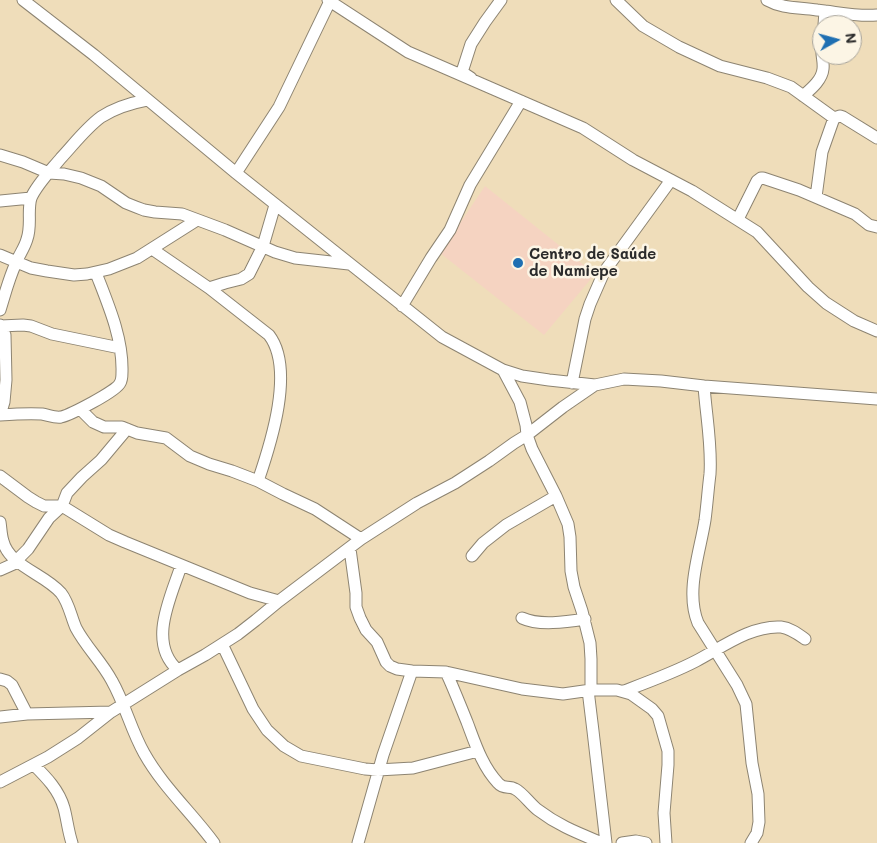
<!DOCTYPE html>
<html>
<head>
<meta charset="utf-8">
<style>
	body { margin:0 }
	#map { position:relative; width:877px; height:843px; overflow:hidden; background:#efddba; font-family:Mali,sans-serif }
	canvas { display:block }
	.north { position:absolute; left:812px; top:15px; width:50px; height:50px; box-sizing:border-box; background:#fcf5e5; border:1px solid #a8a49b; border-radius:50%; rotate:83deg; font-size:14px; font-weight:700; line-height:20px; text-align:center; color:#2b2b2b }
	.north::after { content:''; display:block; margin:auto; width:18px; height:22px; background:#1f6fb2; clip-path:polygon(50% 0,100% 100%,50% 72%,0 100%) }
</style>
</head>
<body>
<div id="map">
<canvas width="877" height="843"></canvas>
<div class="north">N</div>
</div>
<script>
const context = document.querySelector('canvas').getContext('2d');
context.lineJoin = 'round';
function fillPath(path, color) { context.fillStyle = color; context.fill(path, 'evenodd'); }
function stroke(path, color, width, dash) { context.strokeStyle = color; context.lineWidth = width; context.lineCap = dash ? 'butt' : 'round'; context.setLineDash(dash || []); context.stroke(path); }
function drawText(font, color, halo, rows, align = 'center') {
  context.font = font + ' Mali,sans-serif'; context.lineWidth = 5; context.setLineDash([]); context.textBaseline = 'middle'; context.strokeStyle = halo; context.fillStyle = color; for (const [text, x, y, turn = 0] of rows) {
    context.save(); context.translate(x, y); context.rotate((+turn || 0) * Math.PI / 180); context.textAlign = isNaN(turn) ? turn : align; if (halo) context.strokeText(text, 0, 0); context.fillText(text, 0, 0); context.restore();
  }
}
fillPath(new Path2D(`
	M 485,186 L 595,274 L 544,335 L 440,253 Z`), '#f5d3c1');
const street = new Path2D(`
	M 23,0 L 94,55 L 236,173 L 442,337 L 503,370 L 522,376 L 549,380 L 595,385 L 624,379 L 661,381 L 704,386 L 877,399
	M 328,0 L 408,52 L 583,128 L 633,160 L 692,191 L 757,232 L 808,287 L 826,303 L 854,321 L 877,331
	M 616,0 L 643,26 L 679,47 L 720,66 L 767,78 L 791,87 L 834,118 L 840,116 L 843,117 L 877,138
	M 767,0 C 783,9 799,7 817,10 C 837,12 857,17 877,15
	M 824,25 L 825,11
	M 471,78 L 462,72 L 471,44 L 485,22 L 501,0
	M 803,96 C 811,89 822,80 823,69 C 824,61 821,55 822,48
	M 0,155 L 23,162 L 49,173 L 64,174 L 81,178 L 101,186 L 126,203 L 136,207 L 144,210 L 155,212 L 182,214 L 225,230 L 275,252 L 295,258 L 349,264
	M 236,173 L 279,107 L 330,1
	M 816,197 L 822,152 L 834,118
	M 0,201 L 31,198
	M 738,219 L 757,181 L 761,178 L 763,178 L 799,190 L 855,214 L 869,225 L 877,227
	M 152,249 L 209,288 L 269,335 C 295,369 271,443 258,481
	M 0,255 L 31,268 L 47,271 L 74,275 L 87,274 L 109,269 L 137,258 L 197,220
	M 209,288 L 225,283 L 241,279 L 249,274 L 263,246 L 275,205
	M 402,306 L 431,258 L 450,230 L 470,185 L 521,101
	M 0,310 C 5,294 9,278 16,263 C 19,255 25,247 27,239 C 32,225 27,211 31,198 C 37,184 52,169 61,158 C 74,144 86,128 101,117 C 115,108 131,103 147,100
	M 0,325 L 5,335 L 6,380 L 4,402 L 0,415
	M 0,326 L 23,325 L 31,326 L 52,334 L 120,348
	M 503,370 L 520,402 L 526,425 L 527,435 L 532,449 L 556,496 L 568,524 L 570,537 L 571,571 L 574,587 L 582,611 L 590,643 L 591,659 L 591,690
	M 572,383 L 585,319 L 590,304 L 604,272 L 671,180
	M 704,386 C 706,415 712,445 710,474 C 708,490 707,505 705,520 C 700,552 685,592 698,623 L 737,685 L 746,704 L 752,763 L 758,794 L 759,822 L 757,833 L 751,843
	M 80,409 L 93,422 L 104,427 L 122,427 L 137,433 L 166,438 L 190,456 L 209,464 L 232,471 L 258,481 L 283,494 L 315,509 L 361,539
	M 0,415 C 14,414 28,413 42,414 C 48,415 55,418 61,417 C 70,415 117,391 120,383 C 122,380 122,376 122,372 C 123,338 108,304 96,273
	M 0,476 L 28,497 L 36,502 L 44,506 L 62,506 L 109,535 L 125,542 L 250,593 L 279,601
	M 0,522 C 1,528 1,535 3,541 C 9,566 45,574 61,593 C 69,603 71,617 76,628 C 86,647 102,662 112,681 C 125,704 131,730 144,753 C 163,787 192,813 214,843
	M 350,549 L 356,593 L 356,607 L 360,618 L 366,630 L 377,642 L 386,662 L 390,666 L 397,669 L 412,671 L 446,672 L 522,689 L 563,694 L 591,690 L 617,690 L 631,694 L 652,709 L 658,716 L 668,751 L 668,765 L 664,813 L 666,843
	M 472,556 L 483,543 L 506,525 L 556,496
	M 0,570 L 18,562 L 19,558 L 28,549 L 49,518 L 62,506 L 67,493 L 82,477 L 101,460 L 127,429
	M 522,618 C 539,626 566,622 585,619
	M 222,644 L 253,709 L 267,730 L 284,746 L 301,756 L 365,769 L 378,770 L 413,768 L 478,751
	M 178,670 C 147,643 171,597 181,566
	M 446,672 C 454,689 460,705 467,722 C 475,743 482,766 498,783 C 504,790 509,785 515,789 C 523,793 530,804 538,810 C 559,826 578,833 602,843
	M 0,679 L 7,681 L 12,685 L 27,714
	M 588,690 L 593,731 L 606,843
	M 624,691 C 648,682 673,673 696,661 C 721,648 751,625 781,627 C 790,628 798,634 805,639
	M 0,717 L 27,714 L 111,712 L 178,670 L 205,655 L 238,634 L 256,620 L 279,601 L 361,539 L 417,503 L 455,483 L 489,461 L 514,443 L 527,435 L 563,407 L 595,385
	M 34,765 C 46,777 59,790 64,808 C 67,819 68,831 72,843
	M 0,782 L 48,757 L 78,738 L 111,712
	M 358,843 L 383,755 L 412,671
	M 622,843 L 636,841 L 646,843`);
stroke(street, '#8d8472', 13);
stroke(street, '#fff', 11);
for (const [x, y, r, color] of [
	[518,263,6,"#1f6fb2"]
]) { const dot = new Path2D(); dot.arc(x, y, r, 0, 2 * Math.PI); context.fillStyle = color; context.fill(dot); stroke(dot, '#fcf5e5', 2); }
drawText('bold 15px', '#2b2b2b', '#fcf5e5', [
	["Centro de Saúde",529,254],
	["de Namiepe",529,271]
], 'left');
</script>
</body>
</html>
